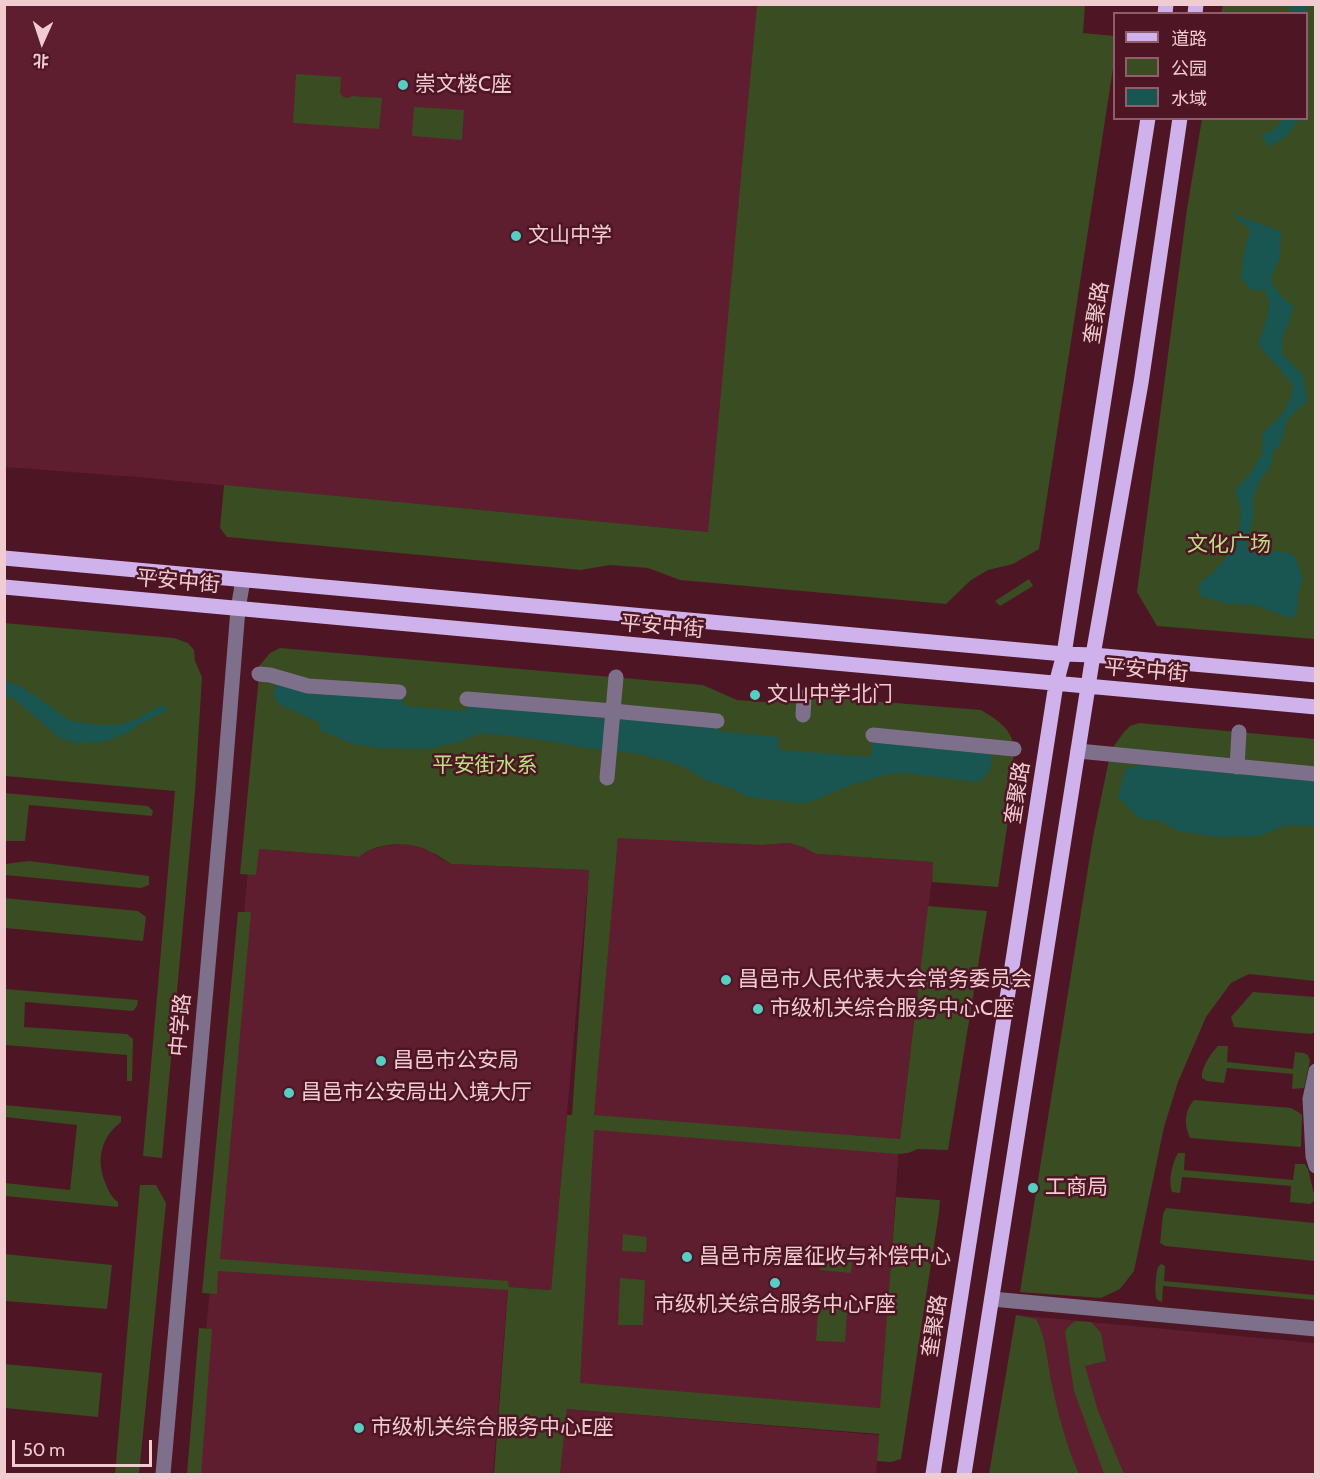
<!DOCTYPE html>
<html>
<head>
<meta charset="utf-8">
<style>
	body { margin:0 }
	#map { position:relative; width:1320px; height:1479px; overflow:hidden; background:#4e1524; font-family:Cabin,"Noto Sans SC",sans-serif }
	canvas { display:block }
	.frame { position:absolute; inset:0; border:6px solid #f0cbd0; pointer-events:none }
	.legend { position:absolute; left:1113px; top:12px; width:195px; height:108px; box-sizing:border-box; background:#4e1524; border:2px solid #8f5e69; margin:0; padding:8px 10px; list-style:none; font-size:18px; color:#f0cbd0 }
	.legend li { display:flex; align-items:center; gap:12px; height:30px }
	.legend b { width:30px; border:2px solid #8f5e69 }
	.north { position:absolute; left:12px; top:12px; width:60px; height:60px; -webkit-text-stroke:4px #4e1524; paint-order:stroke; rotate:183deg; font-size:16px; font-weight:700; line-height:24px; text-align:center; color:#f0cbd0 }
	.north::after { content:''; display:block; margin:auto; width:21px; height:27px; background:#f0cbd0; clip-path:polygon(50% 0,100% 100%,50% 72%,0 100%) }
	.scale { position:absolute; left:12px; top:1440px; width:140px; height:27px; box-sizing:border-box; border:3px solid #f0cbd0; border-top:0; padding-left:8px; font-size:18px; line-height:21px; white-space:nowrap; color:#f0cbd0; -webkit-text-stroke:4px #4e1524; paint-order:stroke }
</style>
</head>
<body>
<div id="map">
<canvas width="1320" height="1479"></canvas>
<div class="frame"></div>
<ul class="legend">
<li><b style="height:8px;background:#cfb1eb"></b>道路</li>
<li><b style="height:16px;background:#3a4c21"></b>公园</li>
<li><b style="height:16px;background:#195551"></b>水域</li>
</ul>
<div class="north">北</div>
<div class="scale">50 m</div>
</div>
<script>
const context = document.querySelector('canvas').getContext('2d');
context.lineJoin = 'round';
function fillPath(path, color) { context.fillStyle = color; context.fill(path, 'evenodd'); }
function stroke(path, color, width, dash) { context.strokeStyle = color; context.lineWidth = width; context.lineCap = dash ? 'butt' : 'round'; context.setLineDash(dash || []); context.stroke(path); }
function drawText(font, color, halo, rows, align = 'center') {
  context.font = font + ' Cabin,"Noto Sans SC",sans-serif'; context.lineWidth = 5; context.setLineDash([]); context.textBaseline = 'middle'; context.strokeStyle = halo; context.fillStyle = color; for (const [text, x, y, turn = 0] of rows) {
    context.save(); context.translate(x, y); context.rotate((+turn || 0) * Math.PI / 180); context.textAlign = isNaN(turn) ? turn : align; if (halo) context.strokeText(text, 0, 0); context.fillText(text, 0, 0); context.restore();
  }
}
fillPath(new Path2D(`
	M 4,5 L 1056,5 L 988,559 L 137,477 L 5,467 Z
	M 618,837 L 762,845 L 789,843 L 803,847 L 816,854 L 934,862 L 899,1145 L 881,1408 L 556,1399 L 593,1122 Z
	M 401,844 L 416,846 L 430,851 L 441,859 L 451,864 L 589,870 L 551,1290 L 508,1287 L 493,1474 L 193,1474 L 250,848 L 358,857 L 370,850 L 384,846 Z
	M 1016,1315 L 1315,1343 L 1315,1474 L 989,1474 Z
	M 567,1409 L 879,1435 L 876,1474 L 560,1474 Z`), '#5e1e2f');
fillPath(new Path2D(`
	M 757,5 L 1085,5 L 1083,33 L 1114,36 L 1114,62 L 1039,549 L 1013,564 L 988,570 L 971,580 L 946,604 L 680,580 L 648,568 L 610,565 L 581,570 L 227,537 L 220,528 L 224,485 L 708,532 Z
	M 1223,5 L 1315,5 L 1315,639 L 1157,626 L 1137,592 L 1187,209 L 1202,119 L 1306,118 L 1306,14 L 1221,13 Z
	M 296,74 L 341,77 L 340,92 L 342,96 C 345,98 348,99 352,96 L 382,98 L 379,129 L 293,123 Z
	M 414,107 L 464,110 L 462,140 L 412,136 Z
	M 1029,579 L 1033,586 L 1000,606 L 995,601 Z
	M 4,623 L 174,638 L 188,643 L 194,650 L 195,661 L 202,677 L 195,792 L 162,1158 L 143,1156 L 175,791 L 5,776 Z
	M 280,648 L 703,685 L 737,700 L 765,702 L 810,696 L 981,710 C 996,719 1013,729 1014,749 L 1008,821 L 998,887 L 932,882 L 933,862 L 816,854 L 803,847 L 789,843 L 762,845 L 618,838 L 594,1115 L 900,1139 L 928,906 L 987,911 L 948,1150 L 918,1149 L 908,1153 L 898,1154 L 594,1130 L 580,1383 L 880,1408 L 896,1197 L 940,1200 L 939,1212 L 901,1459 L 891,1462 L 877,1461 L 879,1434 L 567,1409 L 560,1474 L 494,1474 L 508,1290 L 218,1271 L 217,1294 L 202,1293 L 238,912 L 251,912 L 220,1259 L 508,1281 L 509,1287 L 551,1290 L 567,1115 L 572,1115 L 589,870 L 451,864 C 444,860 438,855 431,852 C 414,842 388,842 370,850 C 366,851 362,855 359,857 L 259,849 L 256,875 L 240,874 L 260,665 L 270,653 Z
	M 1139,723 L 1315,739 L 1315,981 L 1249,974 L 1231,983 L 1206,1017 L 1178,1082 L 1164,1127 L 1134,1271 L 1120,1289 L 1101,1298 L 1020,1292 L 1093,837 L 1111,750 L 1124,732 L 1130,726 Z
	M 4,793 L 148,806 L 153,811 L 152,816 L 29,805 L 25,841 L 5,841 Z
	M 29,861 L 149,876 L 149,885 L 141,888 L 5,875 L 5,864 Z
	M 4,898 L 138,911 L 146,917 L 143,941 L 5,928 Z
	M 5,989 L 138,1000 L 137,1006 L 133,1011 L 25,1002 L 24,1027 L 127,1034 L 133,1039 L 132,1081 L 127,1081 L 127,1055 L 5,1045 Z
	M 1253,992 L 1315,997 L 1315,1032 L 1311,1034 L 1234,1027 L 1231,1017 Z
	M 1218,1046 L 1228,1046 L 1227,1062 L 1293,1069 L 1295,1052 L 1304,1053 L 1308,1055 L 1310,1061 L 1304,1088 L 1292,1089 L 1293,1074 L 1227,1068 L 1224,1083 L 1207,1081 L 1202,1078 C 1201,1068 1211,1053 1218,1046 Z
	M 1194,1100 L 1291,1108 L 1298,1112 L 1302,1115 L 1301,1147 L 1190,1138 C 1184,1125 1184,1111 1194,1100 Z
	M 4,1105 L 121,1116 L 121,1122 C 101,1137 96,1160 105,1182 C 108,1190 111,1197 118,1202 L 118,1207 L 5,1196 L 5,1183 L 70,1190 L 77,1125 L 5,1117 Z
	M 1178,1153 L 1185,1153 L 1184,1170 L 1293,1180 L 1295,1164 L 1305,1164 L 1308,1169 L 1315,1198 L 1314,1201 L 1310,1204 L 1290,1202 L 1291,1186 L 1182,1177 L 1180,1193 L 1172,1192 C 1168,1182 1172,1163 1178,1153 Z
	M 140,1185 L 156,1185 L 166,1203 L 139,1474 L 115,1474 Z
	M 1166,1208 L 1315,1223 L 1315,1261 L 1165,1246 L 1160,1243 L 1163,1214 Z
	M 623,1234 L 647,1237 L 646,1252 L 622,1251 Z
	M 821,1251 L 853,1254 L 851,1273 L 820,1270 Z
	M 4,1254 L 112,1265 L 107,1309 L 5,1301 Z
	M 1161,1264 L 1165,1266 L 1164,1281 L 1315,1295 L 1315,1300 L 1163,1286 L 1162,1302 C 1160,1301 1158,1301 1157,1299 C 1154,1294 1156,1273 1158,1267 Z
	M 620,1278 L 645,1280 L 643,1325 L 618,1325 Z
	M 819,1298 L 848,1300 L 845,1342 L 816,1341 Z
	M 1016,1315 L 1036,1319 C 1046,1337 1047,1360 1051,1381 C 1058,1413 1066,1445 1079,1474 L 989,1474 Z
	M 1076,1321 L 1091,1322 L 1101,1333 L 1106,1361 L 1085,1366 L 1098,1411 L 1124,1474 L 1104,1474 L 1074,1391 L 1065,1331 L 1070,1325 Z
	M 199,1328 L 212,1329 L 201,1474 L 187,1474 Z
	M 4,1364 L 102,1373 L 98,1417 L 5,1408 Z`), '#3a4c21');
fillPath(new Path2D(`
	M 1289,5 L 1307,5 L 1308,38 L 1307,42 L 1306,14 L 1291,13 Z
	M 1284,118 L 1297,119 L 1298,120 L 1286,137 L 1268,147 L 1262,135 L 1275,129 Z
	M 1229,213 L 1281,231 L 1280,257 L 1270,280 L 1281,296 L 1294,307 L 1282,340 L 1282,354 L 1303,375 L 1307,401 L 1287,419 L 1280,446 L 1273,451 L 1271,465 L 1260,480 L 1253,499 L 1253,517 L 1246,548 L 1285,552 L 1295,556 L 1303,579 L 1298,593 L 1297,614 L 1290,618 L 1255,605 L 1229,604 L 1200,596 L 1199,583 L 1213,573 L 1229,554 L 1239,537 L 1241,509 L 1235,490 L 1249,475 L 1262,454 L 1263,432 C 1283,415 1289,411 1293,385 L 1258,344 L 1268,315 L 1269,301 L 1265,290 L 1251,290 L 1241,278 L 1244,254 L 1250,229 Z
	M 5,681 L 22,687 L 71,721 L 99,725 L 119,725 L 136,719 L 162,705 L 169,710 L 139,724 L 131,731 L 104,742 L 75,743 L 58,737 L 15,699 L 5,696 Z
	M 276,682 L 306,691 L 403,699 L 404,706 L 466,711 L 467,704 L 716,725 L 718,731 L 778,737 L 779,750 L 871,757 L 873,741 L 992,751 C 990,768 993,773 977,782 L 904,773 L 888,774 L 848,786 L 807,803 L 791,802 L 748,797 L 733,789 L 708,781 L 680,765 L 640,754 L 586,748 L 537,739 L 481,733 L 456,743 L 427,749 L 378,748 L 353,744 L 320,730 L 320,723 L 278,704 L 278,700 L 274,698 Z
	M 1138,765 L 1315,780 L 1315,826 L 1286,825 L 1260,836 L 1217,837 L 1178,831 L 1160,821 L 1140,819 L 1118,797 L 1125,770 Z`), '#195551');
stroke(new Path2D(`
	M 259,674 L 270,675 L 308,686 L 399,692
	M 467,699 L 613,711 L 717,721
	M 803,715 L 804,697
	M 873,735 L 1014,749
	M 1078,751 L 1316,774
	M 1237,767 L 1239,732
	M 607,778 L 616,677
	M 1316,1071 L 1310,1099 L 1313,1156 L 1316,1166
	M 992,1299 L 1316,1329
	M 163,1474 L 223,796 L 238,609 L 243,580`), '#7e6f8b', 15);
stroke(new Path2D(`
	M 1165,14 L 1166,4
	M 1195,14 L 1196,4
	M 4,558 L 1064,654 L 1093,655 L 1316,675
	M 4,587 L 1316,707
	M 933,1474 L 1056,684 L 1064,654 L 1148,118
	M 964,1474 L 1093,655 L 1141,383 L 1180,118`), '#cfb1eb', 15);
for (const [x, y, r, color] of [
	[403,85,6,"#56cec4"],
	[516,236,6,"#56cec4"],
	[755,695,6,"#56cec4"],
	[726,980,6,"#56cec4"],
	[758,1009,6,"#56cec4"],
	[381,1061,6,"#56cec4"],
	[289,1093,6,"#56cec4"],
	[1033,1188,6,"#56cec4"],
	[687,1257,6,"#56cec4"],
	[775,1283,6,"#56cec4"],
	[359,1428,6,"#56cec4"]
]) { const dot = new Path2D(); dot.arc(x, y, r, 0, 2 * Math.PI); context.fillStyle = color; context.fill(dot); stroke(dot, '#4e1524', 2); }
drawText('21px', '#f0cbd0', '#4e1524', [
	["崇文楼C座",415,85],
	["文山中学",528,236],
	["文山中学北门",767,695],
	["昌邑市人民代表大会常务委员会",738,980],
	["市级机关综合服务中心C座",770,1009],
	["昌邑市公安局",393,1061],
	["昌邑市公安局出入境大厅",301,1093],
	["工商局",1045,1188],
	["昌邑市房屋征收与补偿中心",699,1257],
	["市级机关综合服务中心F座",775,1305,"center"],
	["市级机关综合服务中心E座",371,1428]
], 'left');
drawText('21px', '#f0cbd0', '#4e1524', [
	["奎聚路",1097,313,-81],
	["平安中街",178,582,5],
	["平安中街",662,627,5],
	["平安中街",1146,671,5],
	["奎聚路",1018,793,-81],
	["中学路",181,1025,-85],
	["奎聚路",935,1326,-81]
]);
drawText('21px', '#b8e181', '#4e1524', [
	["文化广场",1229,545],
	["平安街水系",485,766]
]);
</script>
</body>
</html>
